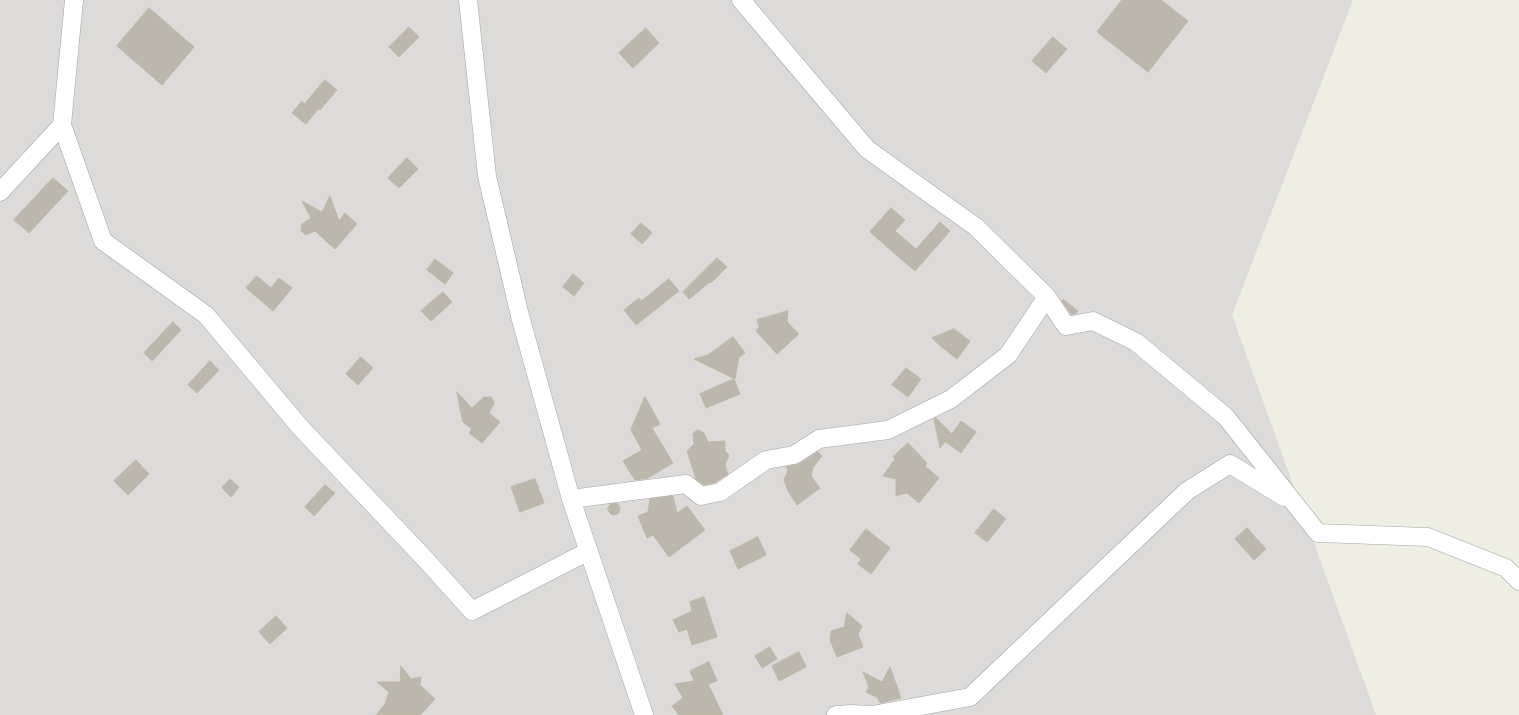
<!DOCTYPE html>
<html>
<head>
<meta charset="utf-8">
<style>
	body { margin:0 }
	canvas { display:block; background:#efeee3 }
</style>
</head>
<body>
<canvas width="1519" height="715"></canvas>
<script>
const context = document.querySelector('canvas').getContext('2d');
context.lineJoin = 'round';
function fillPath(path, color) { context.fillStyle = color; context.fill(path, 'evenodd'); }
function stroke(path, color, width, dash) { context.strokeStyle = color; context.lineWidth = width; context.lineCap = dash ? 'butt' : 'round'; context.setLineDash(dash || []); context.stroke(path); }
fillPath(new Path2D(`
	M 0,0 L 1353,0 L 1232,315 L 1376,715 L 0,715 Z`), '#dcdbda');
const building = new Path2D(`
	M 1122,0 L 1161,0 L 1188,21 L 1148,72 L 1097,32 Z
	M 149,8 L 194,47 L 162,85 L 117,46 Z
	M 409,27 L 419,37 L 399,57 L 389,47 Z
	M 646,28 L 659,43 L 633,68 L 619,53 Z
	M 1053,37 L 1067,49 L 1046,73 L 1032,61 Z
	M 325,80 L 337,90 L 320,110 L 318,109 L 306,124 L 292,113 L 302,101 L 304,104 Z
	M 407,158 L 418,169 L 399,188 L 388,178 Z
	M 53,178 L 68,191 L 29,233 L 14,220 Z
	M 330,196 L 339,221 L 345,213 L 357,224 L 335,249 L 315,231 L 306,235 L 301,231 L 302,224 L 311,218 L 302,201 L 322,212 Z
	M 891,208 L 905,220 L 895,231 L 916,249 L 940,222 L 950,231 L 915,271 L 870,232 Z
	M 641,223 L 652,233 L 642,244 L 631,234 Z
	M 717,258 L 727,267 L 711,283 L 710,282 L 689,299 L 683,292 Z
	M 435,259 L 453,273 L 445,284 L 427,270 Z
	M 573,274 L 584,283 L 574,296 L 563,287 Z
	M 257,276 L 271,288 L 279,278 L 292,288 L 273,311 L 246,288 Z
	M 669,279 L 679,291 L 636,325 L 624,310 L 639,298 L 641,301 Z
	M 443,292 L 452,302 L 431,321 L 421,311 Z
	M 1064,300 L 1078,311 L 1075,314 L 1071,314 L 1062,301 Z
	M 788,311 L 787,322 L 799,334 L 777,354 L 756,331 L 759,327 L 757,320 Z
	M 173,322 L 181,330 L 152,361 L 144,353 Z
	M 954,329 L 970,341 L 957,359 L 938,344 L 932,338 Z
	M 733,337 L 745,353 L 739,357 L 735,379 L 694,359 L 708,355 Z
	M 361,357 L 373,368 L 358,385 L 346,374 Z
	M 210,361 L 219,370 L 197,393 L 188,385 Z
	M 906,368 L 921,379 L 908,397 L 892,385 Z
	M 734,379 L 740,394 L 706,408 L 700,394 Z
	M 457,392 L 472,408 L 484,397 L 491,397 L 493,400 L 494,403 L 489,413 L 500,422 L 482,443 L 469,433 L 472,429 L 463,422 Z
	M 645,397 L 660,424 L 652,428 L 673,463 L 648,478 L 635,480 L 623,461 L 642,450 L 631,430 Z
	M 936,418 L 952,434 L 961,421 L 976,432 L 961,453 L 946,442 L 951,435 L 940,448 L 934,419 Z
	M 698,430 L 704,433 L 708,442 L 725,441 L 725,451 L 729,455 L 725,465 L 728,474 L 716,482 L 704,485 L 696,479 L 687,451 L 694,444 L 693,434 Z
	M 908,443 L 927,463 L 925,466 L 939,478 L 919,503 L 907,493 L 896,496 L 896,479 L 883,476 L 895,459 L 893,457 Z
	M 818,452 L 822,456 L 813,467 L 811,476 L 820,488 L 797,505 L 788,491 L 784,480 L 788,470 L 786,467 L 799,464 Z
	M 136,460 L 149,474 L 128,495 L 114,481 Z
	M 230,479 L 239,487 L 231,497 L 222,488 Z
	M 535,479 L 544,503 L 520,512 L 511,487 Z
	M 325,485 L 335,493 L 314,516 L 305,507 Z
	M 673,496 L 677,513 L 687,506 L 705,530 L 669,557 L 653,535 L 647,538 L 638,516 L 648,512 L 650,499 Z
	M608 509a6 6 0 1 1 12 0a6 6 0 1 1-12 0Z
	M 994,509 L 1006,519 L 987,542 L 975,533 Z
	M 1247,528 L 1266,549 L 1254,560 L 1235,539 Z
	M 866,529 L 890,548 L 871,574 L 858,564 L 861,559 L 850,550 Z
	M 758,537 L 766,555 L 738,569 L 730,551 Z
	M 704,597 L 717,637 L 692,645 L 687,629 L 679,632 L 673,620 L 692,611 L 690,602 Z
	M 847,613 L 862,626 L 858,634 L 863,647 L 837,657 L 830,640 L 831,631 L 844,627 Z
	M 276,616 L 287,628 L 270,644 L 259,632 Z
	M 770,647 L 777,659 L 762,668 L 755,656 Z
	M 799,652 L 806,667 L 779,681 L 772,666 Z
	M 709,662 L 717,681 L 708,684 L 723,715 L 679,715 L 672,706 L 683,698 L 675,684 L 694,681 L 690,671 Z
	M 401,666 L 411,679 L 421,677 L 420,685 L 435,699 L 420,715 L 376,715 L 385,704 L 389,692 L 377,682 L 400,682 Z
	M 890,667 L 901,698 L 880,703 L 878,698 L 866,692 L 869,687 L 863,672 L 882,682 Z`);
fillPath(building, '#bcb7ac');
stroke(building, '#c1b8a5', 1);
const street = new Path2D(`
	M 74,0 L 62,125 L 103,241 L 206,315 L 300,427 L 426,560 L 472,611 L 589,551
	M 468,0 L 487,176 L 520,316 L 571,499 L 644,715
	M 741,0 L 867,149 L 976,227 L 1047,297 L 1066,326 L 1093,321 L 1136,342 L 1226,417 L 1318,533 L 1428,537 L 1506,568 L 1519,581
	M 0,192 L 62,125
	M 571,499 L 686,484 L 701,496 L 720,492 L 766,460 L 794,455 L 819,439 L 888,430 L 951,399 L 1008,355 L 1047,297
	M 836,715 L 851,714 L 872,715 L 970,697 L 1187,491 L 1230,464 L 1284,497`);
stroke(street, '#a5a5a5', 19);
stroke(street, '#fff', 18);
</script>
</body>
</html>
